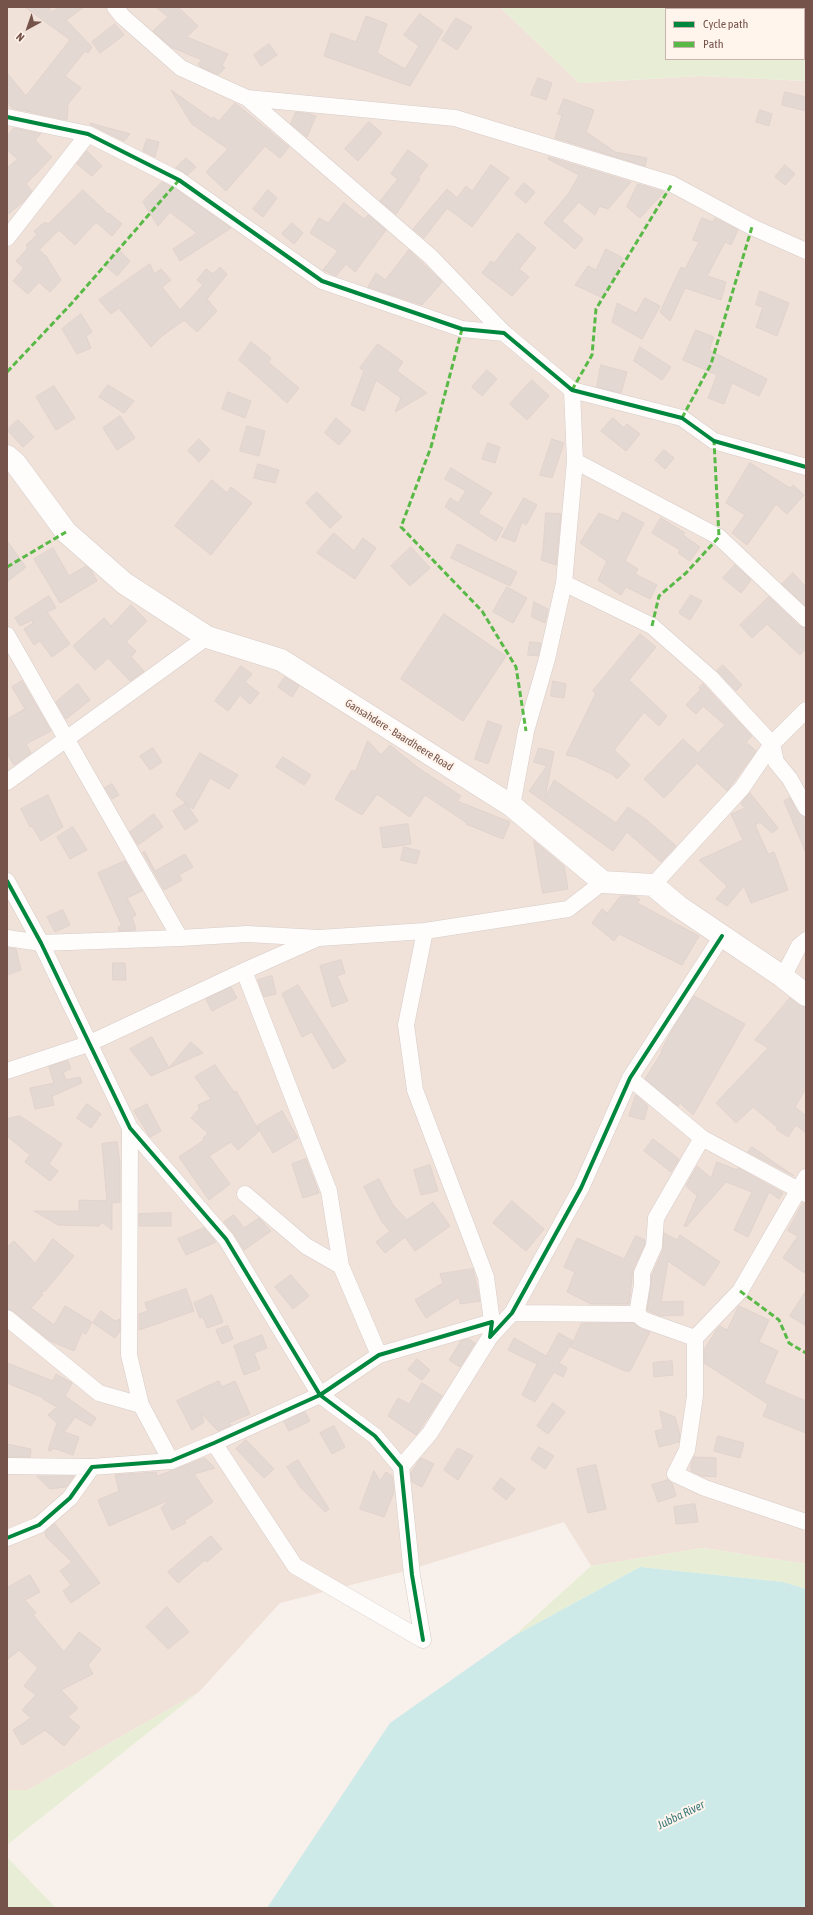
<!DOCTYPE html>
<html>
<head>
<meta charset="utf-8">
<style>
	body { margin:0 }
	#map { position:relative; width:813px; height:1915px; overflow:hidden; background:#f8f1eb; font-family:"Asap Condensed",sans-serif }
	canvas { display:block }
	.frame { position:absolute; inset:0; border:8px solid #76534a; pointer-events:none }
	.legend { position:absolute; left:665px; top:8px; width:140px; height:52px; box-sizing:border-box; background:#fff5ed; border:1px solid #c8b4ac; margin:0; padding:5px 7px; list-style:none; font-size:12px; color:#76534a }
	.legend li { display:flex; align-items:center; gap:8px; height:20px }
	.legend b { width:20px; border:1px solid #c8b4ac }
	.north { position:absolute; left:8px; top:8px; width:40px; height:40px; -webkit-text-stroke:3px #fff5ed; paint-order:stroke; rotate:220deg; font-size:11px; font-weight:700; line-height:16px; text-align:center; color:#76534a }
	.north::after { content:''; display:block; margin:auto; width:14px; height:18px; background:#76534a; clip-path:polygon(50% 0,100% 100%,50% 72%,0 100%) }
</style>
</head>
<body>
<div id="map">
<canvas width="813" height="1915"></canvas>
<div class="frame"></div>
<ul class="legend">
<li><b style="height:5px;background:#00873e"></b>Cycle path</li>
<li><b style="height:5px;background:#58b947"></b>Path</li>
</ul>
<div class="north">N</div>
</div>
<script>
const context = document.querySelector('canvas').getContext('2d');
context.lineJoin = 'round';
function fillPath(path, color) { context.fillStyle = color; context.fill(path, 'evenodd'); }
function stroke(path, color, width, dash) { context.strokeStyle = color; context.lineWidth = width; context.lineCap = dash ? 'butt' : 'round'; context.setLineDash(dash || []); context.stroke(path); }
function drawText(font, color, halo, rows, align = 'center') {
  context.font = font + ' "Asap Condensed",sans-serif'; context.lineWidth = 4; context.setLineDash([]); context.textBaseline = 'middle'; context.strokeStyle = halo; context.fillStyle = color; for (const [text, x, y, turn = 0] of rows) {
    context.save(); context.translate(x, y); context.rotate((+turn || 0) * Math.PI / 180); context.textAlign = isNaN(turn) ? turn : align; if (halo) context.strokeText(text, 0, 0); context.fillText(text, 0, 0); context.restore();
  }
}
fillPath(new Path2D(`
	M 7,7 L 500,7 L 579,83 L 701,76 L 806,81 L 806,1564 L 703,1548 L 591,1566 L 564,1522 L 402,1572 L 280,1603 L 199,1692 L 28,1790 L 7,1790 Z`), '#f1e2d9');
fillPath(new Path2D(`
	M 500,7 L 806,7 L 806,81 L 701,76 L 579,83 ZM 666,9 L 804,9 L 804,59 L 666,59 Z
	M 703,1548 L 806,1564 L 806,1589 L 783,1582 L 640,1567 L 514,1636 L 591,1566 Z
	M 199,1692 L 7,1845 L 7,1790 L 28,1790 Z
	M 7,1857 L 56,1908 L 7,1908 Z`), '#e8eed6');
fillPath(new Path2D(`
	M 640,1567 L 783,1582 L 806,1589 L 806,1908 L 267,1908 L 390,1723 L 514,1636 Z`), '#cdeae8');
const building = new Path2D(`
	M 25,7 L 48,7 L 52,12 L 59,7 L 84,7 L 66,20 L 92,47 L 88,53 L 85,51 L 65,76 L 81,88 L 68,104 L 67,120 L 12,108 L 7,102 L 7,73 L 26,96 L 70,40 Z
	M 156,7 L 178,7 L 198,26 L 187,37 L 228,54 L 222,65 L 225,68 L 218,75 L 201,67 L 198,64 L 202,60 L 171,47 L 153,31 L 168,17 Z
	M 420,14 L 443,31 L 410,86 L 324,56 L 331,33 L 356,42 L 366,16 L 387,24 L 377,53 L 405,69 L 419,46 L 404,35 Z
	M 456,18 L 472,27 L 457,50 L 442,40 Z
	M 115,24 L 124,35 L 100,53 L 92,42 Z
	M 269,44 L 277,55 L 261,66 L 254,55 Z
	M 538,78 L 552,83 L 546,100 L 531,95 Z
	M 171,90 L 212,119 L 213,117 L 219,121 L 235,103 L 289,147 L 280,158 L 265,146 L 226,191 L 206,172 L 228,149 L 192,124 Z
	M 785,92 L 806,97 L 806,111 L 782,105 Z
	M 564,99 L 594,110 L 586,132 L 615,152 L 647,158 L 645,166 L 555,138 L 562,115 L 558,114 Z
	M 760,110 L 772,114 L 769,126 L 756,122 Z
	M 296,112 L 310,114 L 316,116 L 307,137 L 291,124 Z
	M 369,122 L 382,133 L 358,161 L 345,149 Z
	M 90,123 L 130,134 L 124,141 L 91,125 Z
	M 14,128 L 41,134 L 35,140 L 52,157 L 26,184 L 32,191 L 24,201 L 7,215 L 7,168 L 18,159 L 7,150 L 7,137 Z
	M 147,139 L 159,142 L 155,157 L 143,151 Z
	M 408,150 L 428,165 L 418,178 L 420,179 L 396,214 L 380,201 L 398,179 L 391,174 Z
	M 87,151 L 102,166 L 92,176 L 77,164 Z
	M 549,157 L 631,182 L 608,209 L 599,206 L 595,215 L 579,202 L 562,221 L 583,239 L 575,249 L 544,223 L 569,193 L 579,175 L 548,159 Z
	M 186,158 L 196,167 L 188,175 L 176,168 Z
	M 491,165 L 509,178 L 472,227 L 447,208 L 424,238 L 413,229 L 447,189 L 457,198 L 466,186 L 472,191 Z
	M 785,165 L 795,174 L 785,185 L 775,177 Z
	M 162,182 L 174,188 L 231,228 L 180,261 L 173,249 L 197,233 L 170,212 L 158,226 L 143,202 Z
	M 524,183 L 535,192 L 526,203 L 515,194 Z
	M 638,184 L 664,192 L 640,218 L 627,207 Z
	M 83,190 L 108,214 L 109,213 L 122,224 L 112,236 L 96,222 L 75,245 L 59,230 L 39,250 L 46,256 L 61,280 L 50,292 L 39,282 L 28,294 L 13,281 L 24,268 L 16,261 L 28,248 L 26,245 L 37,235 L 34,231 L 45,222 L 48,224 Z
	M 268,190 L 277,198 L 263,217 L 253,209 Z
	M 344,203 L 364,219 L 368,215 L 386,230 L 355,272 L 346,264 L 336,276 L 323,270 L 338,251 L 310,233 L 319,218 L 328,223 Z
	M 702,218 L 713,222 L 715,218 L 738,230 L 731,245 L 725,242 L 707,276 L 726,282 L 721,300 L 685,288 L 670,321 L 660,312 L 681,267 L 685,269 L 699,242 L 693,240 Z
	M 292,223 L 303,233 L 294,244 L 282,234 Z
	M 518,233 L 536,248 L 519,269 L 529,277 L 512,296 L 482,273 L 491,261 L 494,263 Z
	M 606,249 L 623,258 L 603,298 L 575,285 L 588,266 L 596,270 Z
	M 409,250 L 442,282 L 422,305 L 368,287 L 376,273 L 385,280 Z
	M 120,251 L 130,261 L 117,276 L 106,266 Z
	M 150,264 L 154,274 L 161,269 L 171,280 L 162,287 L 180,310 L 203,285 L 197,280 L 206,269 L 213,274 L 220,267 L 227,274 L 207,299 L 217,311 L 197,332 L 184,320 L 162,336 L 151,347 L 119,308 L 111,314 L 99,300 Z
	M 760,291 L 789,303 L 777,336 L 756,327 L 763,307 L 756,305 Z
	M 645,298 L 660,306 L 642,339 L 612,322 L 617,303 L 636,313 Z
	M 81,314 L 92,332 L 86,336 L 91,348 L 77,354 L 62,329 Z
	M 696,330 L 714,337 L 709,350 L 767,379 L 759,396 L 732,383 L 724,404 L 708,398 L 717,375 L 683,360 Z
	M 251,342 L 271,358 L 268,362 L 299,388 L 287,403 L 239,360 Z
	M 378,344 L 403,362 L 397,371 L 427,393 L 395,412 L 401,398 L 376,380 L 364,411 L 351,405 L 364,371 L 360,368 Z
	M 640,347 L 671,367 L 662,380 L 634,361 Z
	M 601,365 L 627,372 L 621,393 L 597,387 Z
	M 487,370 L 497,379 L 482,396 L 472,387 Z
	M 532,380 L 549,396 L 527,420 L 510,404 Z
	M 108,385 L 134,401 L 124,413 L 99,397 Z
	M 54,386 L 75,418 L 56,430 L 36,397 Z
	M 228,392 L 251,401 L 245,418 L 222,409 Z
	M 120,416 L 135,438 L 117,450 L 103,428 Z
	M 336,418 L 351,431 L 339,445 L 325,433 Z
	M 613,418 L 624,428 L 627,424 L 640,434 L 626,451 L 601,431 Z
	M 18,420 L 34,437 L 23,447 L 7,430 Z
	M 247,426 L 265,431 L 259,456 L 240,451 Z
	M 199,439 L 210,450 L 199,462 L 188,451 Z
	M 552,439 L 564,443 L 552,478 L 540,475 Z
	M 488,443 L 500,447 L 495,463 L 482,459 Z
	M 664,450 L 674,458 L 665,469 L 655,460 Z
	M 750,463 L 790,488 L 793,485 L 804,495 L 787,514 L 776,504 L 747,545 L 732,533 L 745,515 L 726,503 Z
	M 258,464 L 279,470 L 275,483 L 254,478 Z
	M 451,468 L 492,493 L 478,513 L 503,528 L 496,541 L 445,507 L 450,498 L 458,503 L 466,491 L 445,479 Z
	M 212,480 L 227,493 L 231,487 L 252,503 L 211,555 L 175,526 Z
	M 317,492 L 342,517 L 330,528 L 306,503 Z
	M 524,498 L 537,505 L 526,525 L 522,522 L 515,542 L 502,537 Z
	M 623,512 L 644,523 L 625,561 L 638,569 L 635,574 L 657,585 L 650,599 L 626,587 L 621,595 L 598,580 L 607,561 L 580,543 L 599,513 L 618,521 Z
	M 546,513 L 561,514 L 556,565 L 541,560 L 543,551 Z
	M 661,518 L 685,533 L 683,535 L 700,547 L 690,561 L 678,553 L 680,550 L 652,533 Z
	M 334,533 L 354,551 L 363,538 L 376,548 L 355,579 L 317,553 Z
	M 7,541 L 26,567 L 7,582 Z
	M 458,544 L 517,572 L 510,586 L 451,558 Z
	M 411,547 L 430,568 L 410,586 L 391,566 Z
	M 53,548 L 69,576 L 86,566 L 91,570 L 97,581 L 60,603 L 34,559 Z
	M 735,565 L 751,580 L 741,593 L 723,578 Z
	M 793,573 L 806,587 L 806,606 L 782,584 Z
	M 507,587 L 527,598 L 513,623 L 493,612 Z
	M 691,595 L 702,601 L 690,620 L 679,613 Z
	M 49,596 L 56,608 L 47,612 L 70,644 L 52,657 L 40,641 L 34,645 L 24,629 L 33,623 L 32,620 L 20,626 L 15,618 Z
	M 769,597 L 799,626 L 806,628 L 806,649 L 800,655 L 767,624 L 752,638 L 740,625 Z
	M 534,602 L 548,609 L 545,623 L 532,617 Z
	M 131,605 L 147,621 L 126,642 L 136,651 L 131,657 L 144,671 L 130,681 L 108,658 L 95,670 L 73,646 L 104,618 L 111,626 Z
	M 444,614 L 506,656 L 463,721 L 401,679 Z
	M 640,634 L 656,647 L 629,680 L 667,716 L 659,726 L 644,712 L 614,750 L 630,765 L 617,779 L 612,774 L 576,757 L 566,755 L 596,693 L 593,691 Z
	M 530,642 L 541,643 L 538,656 L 528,655 Z
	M 723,665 L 742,685 L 736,691 L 717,671 Z
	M 241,666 L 252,674 L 245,682 L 259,693 L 250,704 L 240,695 L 228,711 L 215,701 Z
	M 285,677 L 299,686 L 292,697 L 278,687 Z
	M 22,681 L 51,731 L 26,744 L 31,753 L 14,765 L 7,753 L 7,719 L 25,709 L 12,687 Z
	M 553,681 L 566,684 L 564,698 L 551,696 Z
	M 78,684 L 90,700 L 66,719 L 56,702 Z
	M 703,684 L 752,736 L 746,742 L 756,751 L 727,791 L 697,763 L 664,798 L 644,779 L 683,739 L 698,753 L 725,725 L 703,706 L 696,714 L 686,705 L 701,689 L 699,688 Z
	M 488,721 L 502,726 L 488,764 L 475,759 Z
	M 368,741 L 381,755 L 390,745 L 417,767 L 461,796 L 457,801 L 510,822 L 503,839 L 466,824 L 467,823 L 425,795 L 410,817 L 377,794 L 362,815 L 335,799 L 352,770 L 355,772 Z
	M 153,748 L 162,762 L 150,770 L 140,756 Z
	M 539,748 L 554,752 L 545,798 L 554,780 L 616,823 L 628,807 L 648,821 L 676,846 L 661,862 L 627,832 L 613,851 L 529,791 L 547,766 L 534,762 Z
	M 200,753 L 238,775 L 229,789 L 210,778 L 193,809 L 176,795 Z
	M 283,757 L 311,775 L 304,785 L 276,767 Z
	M 112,784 L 119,795 L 112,799 L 105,788 Z
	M 750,793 L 778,828 L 772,833 L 760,822 L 755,825 L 768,854 L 774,852 L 788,890 L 751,903 L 744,886 L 727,906 L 716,899 L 727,886 L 699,860 L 743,840 L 731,814 L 745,808 L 741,804 Z
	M 48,795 L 63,827 L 41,841 L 32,826 L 30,827 L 21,809 Z
	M 790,798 L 798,813 L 806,817 L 806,853 L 784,801 Z
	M 186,803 L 198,821 L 185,830 L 173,811 Z
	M 154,814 L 163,827 L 138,845 L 130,832 Z
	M 408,824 L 411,844 L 383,848 L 380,828 Z
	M 73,827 L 87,850 L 70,859 L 57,837 Z
	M 534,841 L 564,866 L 568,889 L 543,893 Z
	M 404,847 L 420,851 L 416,864 L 401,860 Z
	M 145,852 L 155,871 L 185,854 L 193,867 L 179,875 L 182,880 L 164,890 L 143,853 Z
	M 125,861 L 142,891 L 127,898 L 136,915 L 132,917 L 136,930 L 119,931 L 118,927 L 122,926 L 98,873 Z
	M 621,896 L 635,896 L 640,900 L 637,903 L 699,936 L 682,965 L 619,934 L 614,941 L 592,923 L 602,909 L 607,913 Z
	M 63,910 L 70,925 L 55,932 L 47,917 Z
	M 7,948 L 16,949 L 21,970 L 7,975 Z
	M 341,960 L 345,973 L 337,976 L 348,1001 L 332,1007 L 320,966 Z
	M 113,963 L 125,963 L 126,980 L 113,980 Z
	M 272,976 L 276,994 L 264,997 L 258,980 Z
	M 298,985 L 346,1061 L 333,1069 L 312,1032 L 302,1037 L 282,994 Z
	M 231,987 L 237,998 L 212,1011 L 206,999 Z
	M 694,996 L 745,1024 L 693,1115 L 680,1103 L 678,1106 L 645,1079 L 662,1052 L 661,1051 L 674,1027 Z
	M 790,998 L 799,1005 L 806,1007 L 806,1088 L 795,1107 L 806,1116 L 806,1133 L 796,1125 L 788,1137 L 776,1129 L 777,1127 L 753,1107 L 736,1123 L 716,1103 L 768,1048 L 755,1040 Z
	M 152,1037 L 169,1068 L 151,1076 L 130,1049 Z
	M 191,1042 L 203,1053 L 169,1068 Z
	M 68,1061 L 71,1069 L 63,1072 L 66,1080 L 80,1077 L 82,1083 L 52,1096 L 54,1105 L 35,1109 L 30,1088 L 54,1083 L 49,1067 Z
	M 215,1065 L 234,1092 L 236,1091 L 259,1131 L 238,1150 L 231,1142 L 209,1156 L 230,1184 L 209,1200 L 179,1157 L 204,1140 L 203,1138 L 208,1133 L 191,1118 L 199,1109 L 198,1105 L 211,1099 L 195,1077 Z
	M 636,1095 L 648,1106 L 644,1120 L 629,1116 Z
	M 87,1104 L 101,1114 L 91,1128 L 77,1118 Z
	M 147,1104 L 161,1131 L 150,1137 L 134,1111 Z
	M 282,1111 L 298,1138 L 273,1153 L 257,1126 Z
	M 20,1116 L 62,1144 L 49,1164 L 58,1171 L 50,1181 L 25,1162 L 30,1155 L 7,1136 L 7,1119 Z
	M 653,1139 L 679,1159 L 671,1172 L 644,1151 Z
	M 117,1142 L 120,1163 L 120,1202 L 112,1203 L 112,1230 L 102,1222 L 99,1226 L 58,1225 L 34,1211 L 79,1211 L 79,1200 L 107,1201 L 102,1144 Z
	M 752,1147 L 794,1176 L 748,1152 Z
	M 306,1159 L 319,1193 L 303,1198 L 292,1164 Z
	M 717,1162 L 737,1170 L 738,1168 L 783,1193 L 779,1199 L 769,1192 L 748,1237 L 734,1230 L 752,1192 L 726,1182 L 686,1227 L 684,1226 L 697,1196 L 686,1186 L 697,1166 L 711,1178 Z
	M 430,1165 L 438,1191 L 421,1195 L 414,1170 Z
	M 379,1179 L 393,1205 L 407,1220 L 433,1202 L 450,1226 L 415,1251 L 405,1237 L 385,1253 L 376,1242 L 390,1231 L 382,1222 L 364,1187 Z
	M 512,1201 L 544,1229 L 526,1251 L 493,1223 Z
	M 803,1203 L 806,1203 L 806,1274 L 783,1258 L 798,1236 L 788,1231 Z
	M 171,1213 L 171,1226 L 139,1226 L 139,1214 Z
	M 234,1215 L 244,1228 L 259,1218 L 271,1231 L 244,1250 L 234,1234 L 224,1222 Z
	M 204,1228 L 216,1242 L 186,1255 L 178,1239 Z
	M 664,1233 L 677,1240 L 680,1235 L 720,1262 L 704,1286 L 668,1261 L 661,1302 L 683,1301 L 683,1315 L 660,1316 L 647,1310 L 652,1275 L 663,1250 Z
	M 636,1236 L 645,1240 L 645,1244 L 633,1269 L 629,1304 L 591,1304 L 567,1292 L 575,1272 L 564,1267 L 577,1238 L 624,1259 Z
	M 53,1239 L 74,1256 L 45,1291 L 40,1292 L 43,1294 L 31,1308 L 54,1325 L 65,1306 L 92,1322 L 86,1334 L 82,1332 L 74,1351 L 50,1341 L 13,1311 L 7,1309 L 7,1247 L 14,1241 L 35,1263 Z
	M 473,1269 L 480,1301 L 460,1304 L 459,1297 L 426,1318 L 415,1300 L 443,1283 L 440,1274 Z
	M 291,1275 L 309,1296 L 293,1309 L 275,1287 Z
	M 186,1289 L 194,1311 L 139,1330 L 139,1314 L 148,1311 L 145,1303 Z
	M 806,1291 L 806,1326 L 790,1316 Z
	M 212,1295 L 223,1322 L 207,1328 L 203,1317 L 200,1318 L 194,1303 Z
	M 739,1306 L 769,1320 L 759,1342 L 778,1351 L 764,1383 L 806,1401 L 806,1433 L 763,1416 L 768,1404 L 704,1363 L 704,1350 L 717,1329 L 720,1326 L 727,1330 Z
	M 101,1311 L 115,1321 L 120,1319 L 120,1331 L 115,1338 L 93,1323 Z
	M 582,1323 L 633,1323 L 641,1329 L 650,1332 L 630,1371 L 625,1371 L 571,1347 Z
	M 228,1326 L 233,1339 L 222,1344 L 216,1330 Z
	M 559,1333 L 573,1341 L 559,1363 L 567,1368 L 563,1377 L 554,1372 L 535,1402 L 522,1395 L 537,1364 L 508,1350 L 514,1338 L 546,1356 Z
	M 262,1335 L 267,1348 L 254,1353 L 260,1369 L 244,1375 L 234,1346 Z
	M 469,1339 L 475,1343 L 460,1367 L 449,1360 L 461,1341 Z
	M 417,1359 L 430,1370 L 422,1380 L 408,1370 Z
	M 672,1361 L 673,1375 L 654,1377 L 653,1363 Z
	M 7,1363 L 53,1381 L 56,1374 L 72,1383 L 65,1396 L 96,1418 L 91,1426 L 75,1417 L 64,1432 L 79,1437 L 73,1455 L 53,1448 L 51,1451 L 48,1450 L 57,1423 L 48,1415 L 57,1407 L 43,1399 L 44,1398 L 7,1383 Z
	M 219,1381 L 222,1387 L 235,1381 L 250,1414 L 229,1423 L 231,1425 L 218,1431 L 201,1413 L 204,1422 L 192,1430 L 177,1401 Z
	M 422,1383 L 442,1396 L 416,1435 L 388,1416 L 398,1398 L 409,1404 Z
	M 553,1403 L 565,1412 L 548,1434 L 537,1426 Z
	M 660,1411 L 675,1417 L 680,1435 L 679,1442 L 659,1447 L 655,1431 L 663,1429 Z
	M 305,1412 L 310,1421 L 289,1431 L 284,1422 Z
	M 334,1426 L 345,1447 L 332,1454 L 320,1433 Z
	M 718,1436 L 744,1443 L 740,1458 L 714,1451 Z
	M 246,1440 L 274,1469 L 264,1478 L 236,1449 Z
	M 7,1444 L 31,1449 L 30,1457 L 7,1457 Z
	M 539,1447 L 554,1456 L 545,1469 L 531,1459 Z
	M 458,1448 L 473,1456 L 458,1480 L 444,1470 Z
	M 694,1457 L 716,1458 L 716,1477 L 702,1476 L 691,1471 L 691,1464 Z
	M 205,1458 L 215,1468 L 194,1474 L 213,1502 L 184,1521 L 186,1523 L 172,1530 L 161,1508 L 169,1500 L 109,1526 L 98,1500 L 119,1491 L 115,1475 L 156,1472 L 157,1476 Z
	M 421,1458 L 434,1464 L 422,1487 L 412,1482 L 411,1473 Z
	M 298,1460 L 329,1509 L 325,1512 L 301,1488 L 287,1467 Z
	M 596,1465 L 606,1509 L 588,1513 L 577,1469 Z
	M 374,1471 L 380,1481 L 386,1472 L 392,1476 L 394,1492 L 384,1517 L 360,1509 Z
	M 37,1476 L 74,1476 L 66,1487 L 50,1489 Z
	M 501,1478 L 515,1489 L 506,1500 L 493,1489 Z
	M 668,1480 L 672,1483 L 676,1496 L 658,1502 L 652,1485 Z
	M 695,1504 L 698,1522 L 676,1524 L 674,1507 Z
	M 55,1524 L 100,1583 L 71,1603 L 63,1591 L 71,1585 L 60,1571 L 72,1562 L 46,1537 L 45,1532 Z
	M 211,1536 L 222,1549 L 207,1562 L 205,1560 L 178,1583 L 168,1572 Z
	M 30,1575 L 40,1592 L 25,1600 L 36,1613 L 33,1615 L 64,1652 L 79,1632 L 101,1649 L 88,1665 L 93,1674 L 61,1690 L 78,1708 L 68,1717 L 80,1727 L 64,1746 L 45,1730 L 22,1745 L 13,1730 L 31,1718 L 22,1710 L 36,1695 L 24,1686 L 38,1668 L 19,1650 L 7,1660 L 7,1588 Z
	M 167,1607 L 189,1632 L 168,1649 L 146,1627 Z`);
fillPath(building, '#e4d8d3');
stroke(building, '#e1d3cd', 1);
const street = new Path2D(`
	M 115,7 L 122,16 L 181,68 L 247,98 L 431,257 L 504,333
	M 247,98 L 455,118 L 672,184 L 752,227 L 806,251
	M 7,117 L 88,134 L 179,180 L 322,281 L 462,329 L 504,333 L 572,390 L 682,418 L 714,441 L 806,467
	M 7,238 L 88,134
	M 575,461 L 719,537 L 806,619
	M 564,583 L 652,626 L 711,678 L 772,744 L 776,762 L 790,779 L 806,808
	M 7,635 L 180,938
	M 7,782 L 207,637
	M 512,806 L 526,731 L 547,659 L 564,583 L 575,461 L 572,390
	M 7,881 L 41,943 L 130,1128 L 226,1239 L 320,1395 L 375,1436 L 401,1467 L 412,1575 L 423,1640
	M 653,885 L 742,788 L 772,744 L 806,710
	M 425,931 L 406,1025 L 415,1090 L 486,1277 L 492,1322
	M 7,938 L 41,943 L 180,938 L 247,934 L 319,938 L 425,931 L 568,909 L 603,882
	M 244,971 L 329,1191 L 341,1266
	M 783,977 L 799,946 L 806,940
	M 7,1071 L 88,1044 L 244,971 L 316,939
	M 630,1078 L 702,1138 L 806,1194
	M 130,1128 L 129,1355 L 141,1405 L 171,1461
	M 806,1177 L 740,1291 L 695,1338 L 695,1396 L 687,1450 L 675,1474 L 705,1488 L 806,1522
	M 245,1194 L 306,1246 L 341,1266 L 379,1355
	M 512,1313 L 637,1314 L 642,1284 L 642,1273 L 654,1246 L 656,1218 L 702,1138
	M 637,1314 L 644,1320 L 695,1338
	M 7,1318 L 99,1393 L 141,1405
	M 214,1443 L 295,1566 L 423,1640
	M 7,1466 L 92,1467
	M 401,1467 L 430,1433 L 490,1337
	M 7,1538 L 39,1525 L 70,1498 L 92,1467 L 171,1461 L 214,1443 L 320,1395 L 379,1355 L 492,1322 L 490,1337 L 512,1313 L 581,1188 L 630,1078 L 722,936`);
const secondary = new Path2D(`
	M 7,456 L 16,464 L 66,532 L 124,583 L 207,637 L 281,660 L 512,806 L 603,882 L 653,885 L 678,906 L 783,977 L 806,995`);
stroke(street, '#d6ccc8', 17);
stroke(secondary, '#d7ccc8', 23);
stroke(street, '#fefdfc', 16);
stroke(secondary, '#fefdfc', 22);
stroke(new Path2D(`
	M 462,329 L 431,447 L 401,527 L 482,611 L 516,667 L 526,731
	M 7,372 L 72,303 L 179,180
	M 572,390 L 592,355 L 596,309 L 672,184
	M 682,418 L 711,364 L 752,227
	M 7,567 L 66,532
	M 652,626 L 659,596 L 686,573 L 719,537 L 714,441
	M 740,1291 L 779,1320 L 789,1343 L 806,1353`), '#58b947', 3, [6, 3]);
stroke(new Path2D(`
	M 7,117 L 88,134 L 179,180 L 322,281 L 462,329 L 504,333 L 572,390 L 682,418 L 714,441 L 806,467
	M 7,881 L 41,943 L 130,1128 L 226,1239 L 320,1395 L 375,1436 L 401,1467 L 412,1575 L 423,1640
	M 7,1538 L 39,1525 L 70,1498 L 92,1467 L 171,1461 L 214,1443 L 320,1395 L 379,1355 L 492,1322 L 490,1337 L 512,1313 L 581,1188 L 630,1078 L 722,936`), '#00873e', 4);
drawText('11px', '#76534a', '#fff5ed', [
	["Gansahdere - Baardheere Road",399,735,32]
]);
drawText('italic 12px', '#3e7b7c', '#fff5ed', [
	["Jubba River",681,1815,-26]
]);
</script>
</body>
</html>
